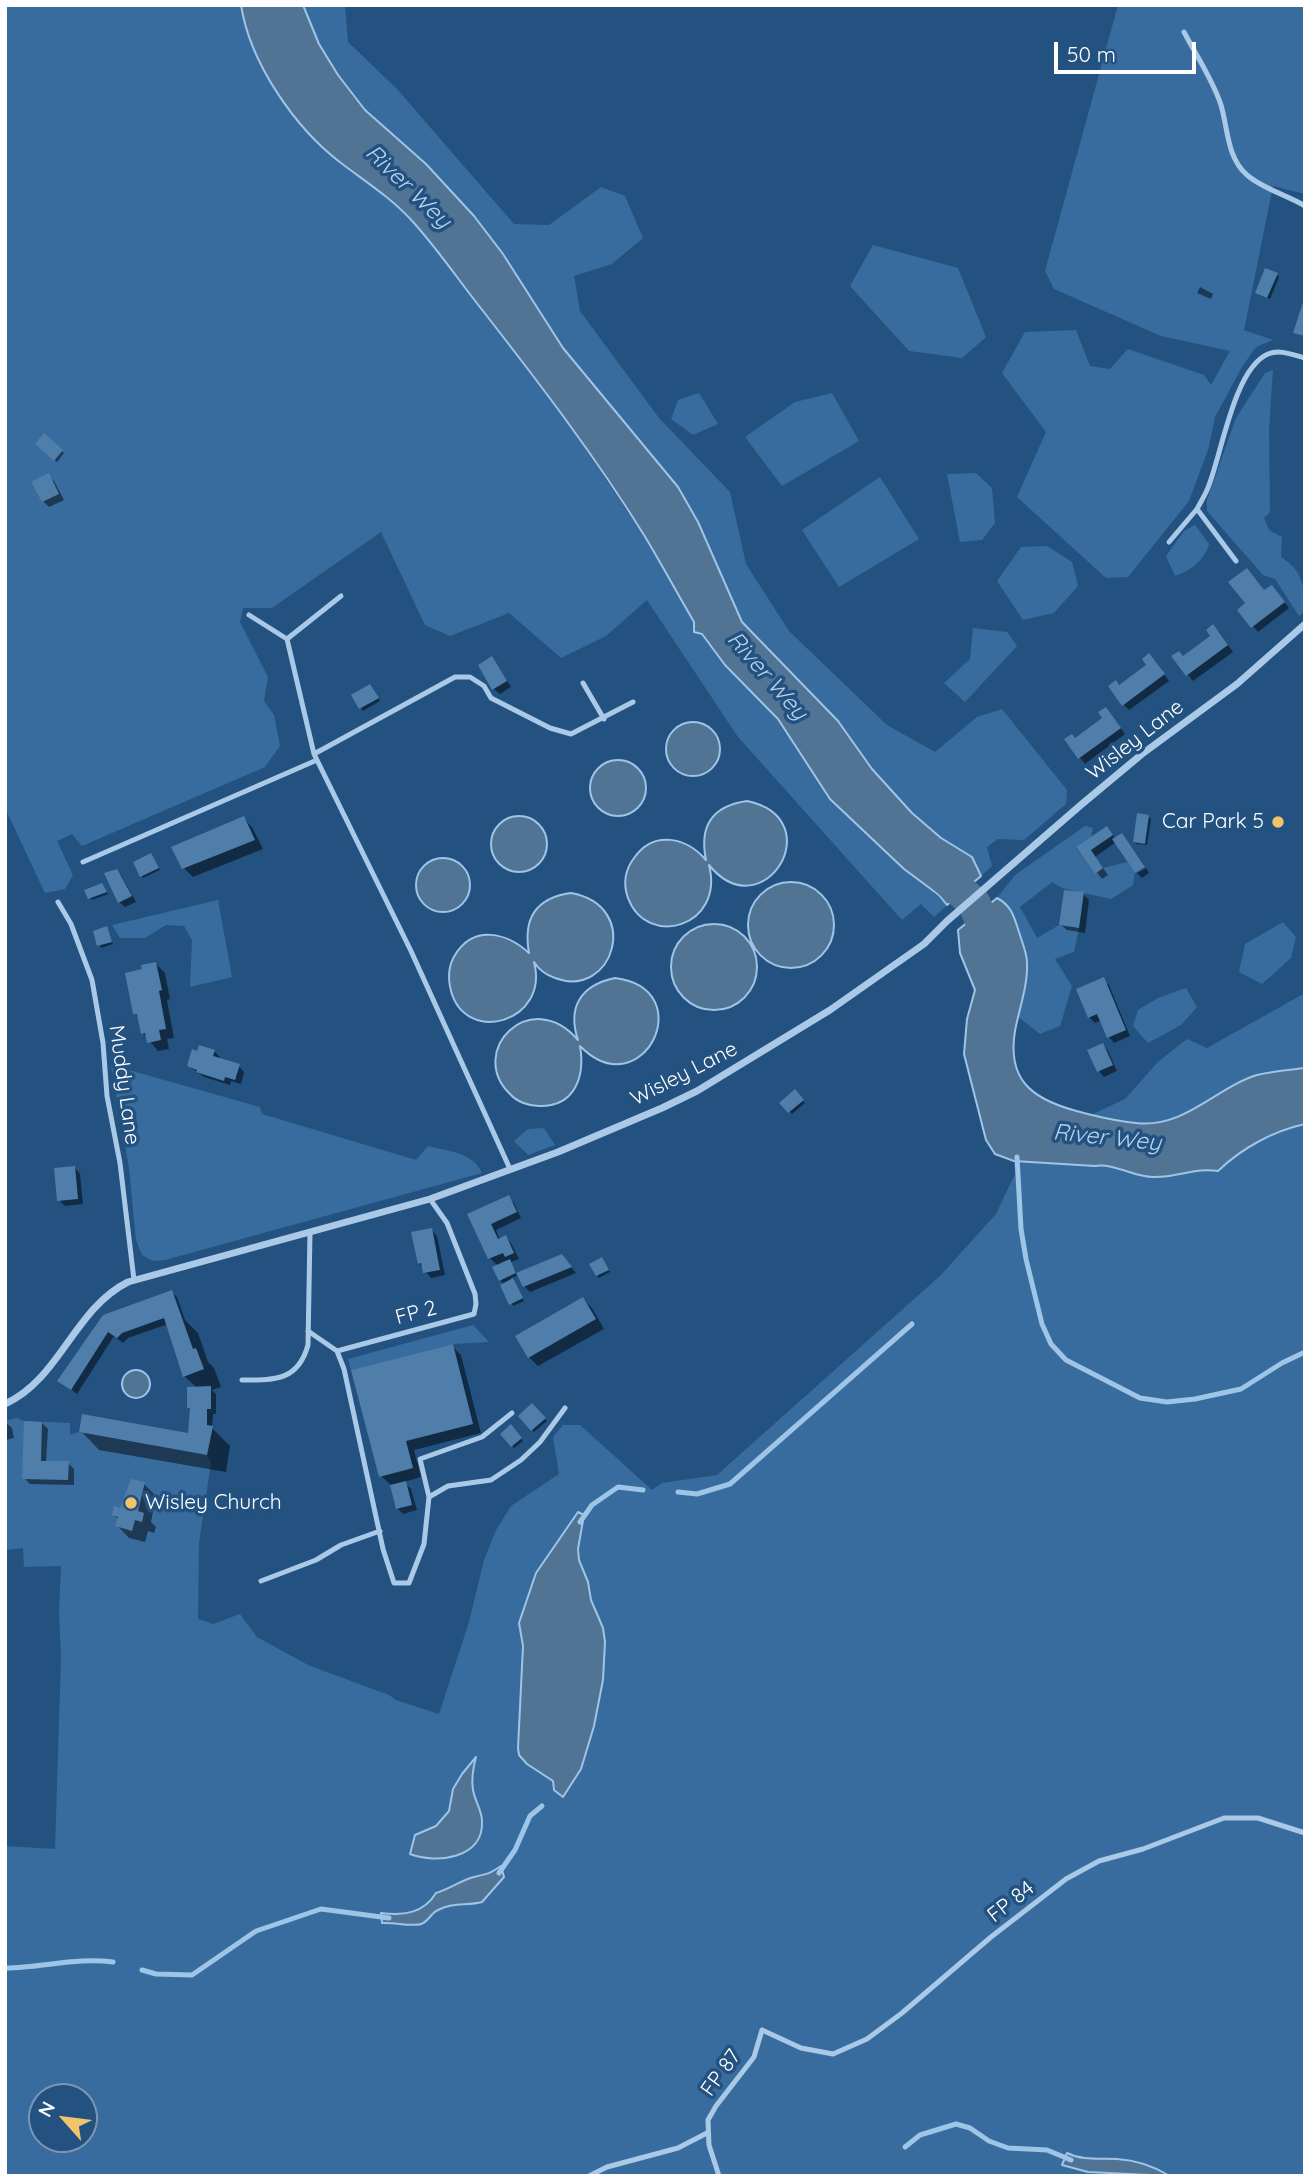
<!DOCTYPE html>
<html>
<head>
<meta charset="utf-8">
<style>
	body { margin:0 }
	#map { position:relative; width:1310px; height:2181px; overflow:hidden; background:#235280; font-family:Quicksand,sans-serif }
	canvas { display:block }
	.frame { position:absolute; inset:0; border:7px solid #fff; pointer-events:none }
	.north { position:absolute; left:28px; top:2083px; width:70px; height:70px; box-sizing:border-box; background:#235280; border:2px solid #7b97b3; border-radius:50%; rotate:298deg; font-size:19px; font-weight:700; line-height:28px; text-align:center; color:#fff }
	.north::after { content:''; display:block; margin:auto; width:24px; height:32px; background:#f2c36d; clip-path:polygon(50% 0,100% 100%,50% 72%,0 100%) }
	.scale { position:absolute; left:1054px; top:42px; width:142px; height:32px; box-sizing:border-box; border:4px solid #fff; border-top:0; padding-left:9px; font-size:21px; line-height:24px; white-space:nowrap; color:#fff; -webkit-text-stroke:5px #235280; paint-order:stroke }
</style>
</head>
<body>
<div id="map">
<canvas width="1310" height="2181"></canvas>
<div class="frame"></div>
<div class="north">N</div>
<div class="scale">50 m</div>
</div>
<script>
const context = document.querySelector('canvas').getContext('2d');
context.lineJoin = 'round';
function fillPath(path, color) { context.fillStyle = color; context.fill(path, 'evenodd'); }
function stroke(path, color, width, dash) { context.strokeStyle = color; context.lineWidth = width; context.lineCap = dash ? 'butt' : 'round'; context.setLineDash(dash || []); context.stroke(path); }
function drawText(font, color, halo, rows, align = 'center') {
  context.font = font + ' Quicksand,sans-serif'; context.lineWidth = 7; context.setLineDash([]); context.textBaseline = 'middle'; context.strokeStyle = halo; context.fillStyle = color; for (const [text, x, y, turn = 0] of rows) {
    context.save(); context.translate(x, y); context.rotate((+turn || 0) * Math.PI / 180); context.textAlign = isNaN(turn) ? turn : align; if (halo) context.strokeText(text, 0, 0); context.fillText(text, 0, 0); context.restore();
  }
}
fillPath(new Path2D(`
	M 5,5 L 241,5 L 245,27 L 378,190 L 413,222 L 555,403 L 645,538 L 708,644 L 778,719 L 830,799 L 904,869 L 939,895 L 947,905 L 934,917 L 921,904 L 902,920 L 738,737 L 647,600 L 606,636 L 561,658 L 509,613 L 450,636 L 425,625 L 381,532 L 272,608 L 243,608 L 240,622 L 268,677 L 264,701 L 274,715 L 280,746 L 265,767 L 82,846 L 72,834 L 57,841 L 73,875 L 65,889 L 45,893 L 5,808 Z
	M 303,5 L 345,5 L 348,42 L 397,89 L 514,224 L 549,225 L 601,187 L 625,196 L 643,238 L 612,264 L 574,276 L 580,311 L 659,418 L 730,492 L 746,564 L 789,631 L 887,725 L 935,752 L 977,717 L 1002,709 L 1067,790 L 1066,804 L 1024,840 L 998,839 L 987,847 L 992,866 L 981,876 L 972,857 L 941,838 L 912,813 L 872,769 L 838,721 L 742,622 L 698,522 L 678,487 L 563,348 L 503,254 L 474,216 L 426,164 L 365,110 L 338,75 L 319,44 Z
	M 1118,5 L 1305,5 L 1305,194 L 1273,186 L 1244,330 L 1273,340 L 1256,347 L 1242,367 L 1215,417 L 1208,450 L 1189,501 L 1128,577 L 1106,578 L 1017,497 L 1046,432 L 1002,373 L 1025,332 L 1076,330 L 1090,366 L 1110,369 L 1128,349 L 1204,375 L 1211,385 L 1230,351 L 1161,336 L 1054,289 L 1045,271 Z
	M 873,245 L 958,268 L 986,337 L 962,358 L 909,351 L 850,286 Z
	M 1273,370 L 1269,429 L 1270,512 L 1264,518 L 1269,530 L 1282,537 L 1281,557 C 1303,571 1305,587 1305,611 L 1299,616 L 1275,579 L 1263,575 L 1207,511 L 1207,500 L 1236,418 L 1265,373 Z
	M 699,393 L 718,424 L 693,435 L 671,419 L 678,400 Z
	M 832,393 L 859,441 L 782,486 L 745,437 L 795,402 Z
	M 976,473 L 992,488 L 995,523 L 982,540 L 960,542 L 947,474 Z
	M 880,477 L 919,539 L 839,587 L 802,530 Z
	M 1195,525 L 1209,544 C 1205,560 1191,570 1175,576 L 1166,556 L 1184,531 Z
	M 1047,546 L 1072,562 L 1078,586 L 1054,613 L 1023,620 L 997,581 L 1021,547 Z
	M 973,628 L 1007,632 L 1017,646 L 965,702 L 944,683 L 970,659 Z
	M 1085,826 L 1093,828 L 1091,837 L 1076,848 L 1095,874 L 1103,868 L 1127,862 L 1135,873 L 1133,885 L 1111,899 L 1062,888 L 1052,882 L 1020,907 L 1037,938 L 1059,925 L 1079,928 L 1074,952 L 1055,959 L 1072,986 L 1060,1026 L 1040,1034 L 1018,1017 L 1023,997 L 1007,904 L 997,898 L 1015,875 Z
	M 218,900 L 232,977 L 190,987 L 192,940 L 184,926 L 166,925 L 145,938 L 120,938 L 112,925 Z
	M 1283,922 L 1296,937 L 1291,958 L 1262,984 L 1239,972 L 1245,944 Z
	M 1186,988 L 1197,1007 L 1181,1025 L 1148,1043 L 1133,1026 L 1138,1010 L 1158,998 Z
	M 1305,993 L 1305,1068 C 1289,1070 1272,1070 1257,1075 C 1231,1083 1211,1105 1186,1115 C 1155,1127 1122,1125 1091,1115 L 1125,1099 L 1158,1062 L 1187,1039 L 1207,1048 Z
	M 111,1065 L 260,1107 L 262,1114 L 416,1160 L 428,1146 C 448,1151 474,1153 482,1173 L 165,1260 L 153,1261 L 142,1255 L 136,1240 L 129,1168 Z
	M 1305,1124 L 1305,2176 L 5,2176 L 5,1846 L 55,1849 L 61,1657 L 59,1613 L 61,1566 L 24,1567 L 23,1548 L 5,1550 L 5,1421 L 17,1418 L 24,1421 L 70,1423 L 70,1435 L 79,1432 L 207,1455 L 211,1463 L 199,1543 L 198,1619 L 213,1624 L 240,1614 L 257,1637 L 308,1665 L 389,1695 L 396,1700 L 439,1714 L 469,1622 L 484,1560 L 496,1530 L 511,1506 L 559,1474 L 553,1437 L 563,1425 L 580,1425 L 652,1490 L 662,1483 L 717,1475 L 941,1275 L 996,1214 L 1015,1174 L 1014,1161 L 1095,1166 L 1108,1164 L 1123,1172 L 1174,1176 L 1204,1169 L 1218,1171 C 1242,1148 1272,1131 1305,1124 ZM 42,2097 L 84,2097 L 84,2139 L 42,2139 Z
	M 544,1128 L 555,1145 L 528,1155 L 514,1141 L 528,1129 Z
	M 473,1325 L 489,1342 L 453,1344 L 351,1370 L 348,1359 Z`), '#386c9e');
const water = new Path2D(`
	M 241,5 L 303,5 L 319,44 L 338,75 L 365,110 L 426,164 L 474,216 L 503,254 L 563,348 L 678,487 L 698,522 L 742,622 L 838,721 L 872,769 L 912,813 L 941,838 L 972,857 L 981,876 L 947,905 L 939,895 L 904,869 L 830,799 L 778,719 L 725,665 L 702,634 L 694,632 L 694,622 C 677,593 661,563 644,535 C 595,456 540,384 483,311 C 460,282 439,251 414,223 C 393,199 366,182 341,163 C 295,128 250,63 241,5 Z
	M666 749a27 27 0 1 1 54 0a27 27 0 1 1-54 0Z
	M590 788a28 28 0 1 1 56 0a28 28 0 1 1-56 0Z
	M 747,801 C 832,819 763,931 709,865 C 725,927 647,949 628,898 C 623,884 625,870 634,858 C 654,829 687,838 706,860 C 699,826 712,806 747,801 Z
	M491 844a28 28 0 1 1 56 0a28 28 0 1 1-56 0Z
	M416 885a27 27 0 1 1 54 0a27 27 0 1 1-54 0Z
	M748 925a43 43 0 1 1 86 0a43 43 0 1 1-86 0Z
	M 571,893 C 643,906 613,1000 555,978 C 546,975 539,970 534,962 C 550,1022 466,1046 451,991 C 448,979 448,966 455,955 C 474,924 507,933 529,953 C 523,919 535,898 571,893 Z
	M 997,898 C 1012,906 1014,917 1019,932 C 1022,942 1027,953 1027,963 C 1028,986 1019,1009 1015,1031 C 1007,1079 1031,1098 1073,1110 C 1094,1116 1114,1121 1136,1123 C 1184,1129 1215,1088 1257,1075 C 1272,1071 1289,1070 1305,1068 L 1305,1124 C 1273,1131 1242,1148 1218,1171 C 1196,1167 1176,1178 1153,1177 C 1133,1177 1115,1163 1095,1166 L 1014,1161 L 995,1154 L 986,1140 L 964,1054 L 967,1019 L 975,990 L 960,953 L 958,930 Z
	M671 967a43 43 0 1 1 86 0a43 43 0 1 1-86 0Z
	M 615,978 C 702,989 642,1109 580,1046 C 585,1075 576,1107 539,1106 C 529,1106 517,1102 510,1094 C 466,1051 531,985 578,1040 C 567,1007 581,985 615,978 Z
	M122 1384a14 14 0 1 1 28 0a14 14 0 1 1-28 0Z
	M 578,1512 L 584,1515 L 578,1549 L 579,1560 L 588,1582 L 591,1600 L 603,1628 L 605,1642 L 603,1680 L 594,1726 L 581,1769 L 563,1797 L 554,1790 L 553,1781 L 527,1764 L 519,1755 L 518,1748 L 523,1646 L 519,1623 L 536,1573 Z
	M 476,1757 C 473,1768 471,1778 473,1790 C 475,1801 482,1811 482,1821 C 484,1859 436,1864 410,1854 L 415,1835 L 436,1826 L 449,1811 L 453,1789 L 462,1774 Z
	M 501,1866 L 504,1877 L 482,1902 C 467,1906 453,1902 438,1910 C 431,1913 428,1922 421,1924 C 415,1927 392,1922 382,1923 L 381,1913 C 404,1916 424,1913 436,1893 C 449,1889 462,1880 474,1877 C 489,1873 487,1875 501,1866 Z
	M 1067,2153 C 1083,2161 1099,2158 1117,2159 C 1135,2160 1155,2167 1170,2176 L 1088,2172 L 1062,2165 Z`);
fillPath(water, '#517394');
stroke(water, '#9ec5e8', 2);
fillPath(new Path2D(`
	M 1277,275 L 1279,277 L 1270,299 L 1259,295 L 1257,292 Z
	M 1200,287 L 1213,294 L 1211,299 L 1197,293 Z
	M 44,436 L 64,453 L 57,462 L 37,444 Z
	M 48,475 L 54,481 L 64,500 L 49,507 L 43,501 Z
	M 1265,592 L 1277,593 L 1289,608 L 1258,632 L 1239,610 Z
	M 1219,632 L 1233,652 L 1193,681 L 1174,657 L 1183,657 Z
	M 492,658 L 511,687 L 500,694 L 494,689 Z
	M 1155,661 L 1169,681 L 1129,710 L 1123,704 L 1120,686 Z
	M 373,689 L 380,701 L 363,711 L 353,696 Z
	M 1111,715 L 1125,734 L 1085,764 L 1066,740 L 1076,740 Z
	M 1148,816 L 1151,819 L 1147,845 L 1137,844 L 1134,842 Z
	M 243,818 L 252,827 L 263,849 L 193,877 L 184,868 L 174,848 Z
	M 1107,828 L 1116,839 L 1121,835 L 1127,841 L 1144,865 L 1135,871 L 1116,842 L 1095,857 L 1108,875 L 1102,879 L 1079,848 Z
	M 153,858 L 160,870 L 143,878 L 141,876 Z
	M 1146,868 L 1149,873 L 1142,878 L 1137,873 Z
	M 117,871 L 122,877 L 136,902 L 125,907 L 119,902 Z
	M 104,888 L 108,894 L 92,900 L 90,898 Z
	M 1083,894 L 1089,900 L 1085,933 L 1067,930 L 1061,925 Z
	M 106,928 L 113,944 L 101,948 L 95,932 Z
	M 156,964 L 165,973 L 170,999 L 167,1000 L 174,1038 L 167,1039 L 169,1049 L 158,1051 L 143,1033 L 140,1018 L 135,1013 Z
	M 1103,980 L 1109,985 L 1130,1036 L 1114,1043 L 1109,1037 L 1102,1020 L 1095,1023 L 1089,1017 L 1078,990 Z
	M 1103,1045 L 1108,1051 L 1117,1071 L 1104,1077 L 1099,1071 Z
	M 214,1051 L 220,1057 L 219,1060 L 239,1066 L 244,1072 L 241,1084 L 231,1081 L 230,1085 L 204,1077 L 189,1066 Z
	M 795,1092 L 805,1103 L 792,1114 L 782,1103 Z
	M 75,1168 L 80,1174 L 83,1204 L 65,1206 L 59,1200 Z
	M 508,1197 L 514,1203 L 521,1218 L 496,1230 L 500,1240 L 506,1237 L 511,1243 L 519,1259 L 511,1262 L 517,1274 L 567,1262 L 576,1273 L 530,1292 L 524,1286 L 519,1275 L 511,1278 L 524,1301 L 513,1306 L 504,1284 L 500,1280 L 498,1266 L 490,1258 L 470,1215 Z
	M 431,1230 L 437,1236 L 445,1275 L 431,1278 L 419,1263 Z
	M 604,1262 L 610,1272 L 599,1278 L 597,1275 Z
	M 171,1292 L 177,1297 L 185,1320 L 198,1333 L 208,1362 L 214,1368 L 221,1387 L 212,1390 L 216,1394 L 216,1414 L 213,1414 L 212,1428 L 230,1446 L 226,1472 L 99,1450 L 81,1431 L 189,1435 L 192,1411 L 189,1408 L 197,1388 L 184,1376 L 168,1324 L 128,1338 L 123,1343 L 114,1336 L 77,1394 L 60,1381 L 104,1316 Z
	M 583,1299 L 592,1308 L 604,1329 L 538,1366 L 529,1357 L 517,1337 Z
	M 452,1346 L 461,1355 L 481,1433 L 414,1450 L 421,1477 L 404,1482 L 411,1489 L 417,1510 L 403,1514 L 397,1508 L 391,1485 L 381,1476 Z
	M 532,1405 L 547,1421 L 534,1432 L 520,1416 Z
	M 5,1422 L 12,1428 L 14,1438 L 5,1440 Z
	M 42,1423 L 48,1429 L 46,1462 L 68,1463 L 74,1469 L 74,1485 L 30,1484 L 24,1478 Z
	M 511,1427 L 523,1441 L 514,1448 L 502,1434 Z
	M 144,1484 L 156,1496 L 151,1522 L 156,1527 L 154,1533 L 148,1531 L 145,1542 L 129,1538 L 117,1525 L 119,1520 L 114,1515 L 121,1510 Z`), '#0007');
stroke(new Path2D(`
	M 1017,1157 L 1021,1229 L 1026,1259 L 1042,1324 L 1051,1344 L 1066,1360 L 1140,1398 L 1167,1402 L 1195,1399 L 1241,1389 L 1282,1363 L 1305,1352
	M 678,1492 L 697,1494 L 730,1484 L 912,1324
	M 580,1522 L 592,1505 L 618,1487 L 643,1490
	M 499,1873 L 515,1850 L 530,1816 L 542,1806
	M 5,1968 C 42,1968 77,1957 113,1962
	M 142,1970 L 156,1974 L 192,1975 L 256,1931 L 321,1909 L 389,1918
	M 905,2147 L 920,2135 L 956,2124 L 970,2128 L 989,2141 L 1008,2148 L 1047,2150 L 1071,2160`), '#9ec5e8', 5);
stroke(new Path2D(`
	M 928,863 L 974,903 L 996,955`), '#517394', 33);
fillPath(new Path2D(`
	M 1265,268 L 1278,273 L 1267,298 L 1255,293 Z
	M 1304,299 L 1305,299 L 1305,336 L 1293,333 Z
	M 44,433 L 63,450 L 54,461 L 35,444 Z
	M 49,473 L 59,494 L 42,502 L 31,482 Z
	M 1247,568 L 1264,590 L 1272,585 L 1285,602 L 1251,628 L 1237,610 L 1245,603 L 1228,582 Z
	M 1213,624 L 1228,645 L 1186,676 L 1171,656 L 1179,651 L 1183,656 L 1210,636 L 1206,630 Z
	M 1149,653 L 1165,674 L 1122,706 L 1108,686 L 1116,680 L 1119,685 L 1146,665 L 1142,659 Z
	M 492,656 L 507,681 L 492,690 L 478,665 Z
	M 370,684 L 379,698 L 359,709 L 351,695 Z
	M 1106,707 L 1121,728 L 1078,759 L 1064,739 L 1072,734 L 1075,738 L 1102,718 L 1098,712 Z
	M 1137,813 L 1149,815 L 1145,844 L 1133,842 Z
	M 244,816 L 255,840 L 182,869 L 171,847 Z
	M 1107,826 L 1113,835 L 1091,850 L 1103,868 L 1095,874 L 1076,847 Z
	M 1122,833 L 1145,867 L 1135,873 L 1112,839 Z
	M 151,853 L 159,868 L 140,877 L 133,862 Z
	M 117,869 L 132,896 L 118,903 L 104,873 Z
	M 102,883 L 107,892 L 88,899 L 84,890 Z
	M 1064,890 L 1084,892 L 1079,928 L 1059,925 Z
	M 107,926 L 112,942 L 97,946 L 93,931 Z
	M 156,962 L 162,990 L 159,991 L 166,1029 L 159,1030 L 161,1040 L 147,1043 L 145,1033 L 141,1034 L 137,1014 L 133,1014 L 125,973 L 142,969 L 141,965 Z
	M 1104,977 L 1126,1030 L 1107,1038 L 1097,1014 L 1088,1018 L 1076,989 Z
	M 1103,1043 L 1113,1065 L 1097,1072 L 1087,1050 Z
	M 199,1045 L 215,1050 L 213,1056 L 240,1064 L 235,1080 L 225,1077 L 224,1081 L 196,1072 L 197,1070 L 187,1066 L 192,1049 L 197,1051 Z
	M 795,1089 L 804,1100 L 788,1113 L 779,1103 Z
	M 75,1166 L 78,1199 L 57,1201 L 54,1168 Z
	M 509,1195 L 517,1212 L 491,1224 L 498,1239 L 506,1235 L 514,1253 L 505,1257 L 503,1253 L 488,1259 L 467,1214 Z
	M 432,1228 L 440,1270 L 423,1273 L 421,1263 L 418,1264 L 411,1232 Z
	M 562,1254 L 572,1267 L 523,1287 L 516,1273 L 499,1281 L 492,1267 L 510,1259 L 516,1273 Z
	M 602,1257 L 609,1270 L 596,1276 L 589,1264 Z
	M 513,1278 L 523,1298 L 509,1305 L 500,1285 Z
	M 172,1290 L 193,1349 L 196,1348 L 204,1369 L 183,1377 L 164,1318 L 122,1333 L 117,1338 L 108,1332 L 71,1390 L 57,1381 L 103,1315 Z
	M 583,1297 L 596,1319 L 528,1358 L 515,1336 Z
	M 453,1344 L 473,1424 L 406,1441 L 413,1468 L 379,1477 L 351,1370 Z
	M 211,1386 L 211,1409 L 207,1409 L 207,1425 L 213,1426 L 207,1455 L 79,1432 L 82,1414 L 188,1433 L 190,1408 L 187,1408 L 187,1387 Z
	M 532,1403 L 546,1418 L 531,1431 L 518,1416 Z
	M 24,1421 L 42,1422 L 41,1461 L 69,1461 L 68,1480 L 22,1479 Z
	M 511,1424 L 522,1438 L 511,1447 L 500,1434 Z
	M 131,1479 L 145,1482 L 138,1511 L 144,1513 L 142,1522 L 135,1520 L 132,1531 L 115,1526 L 118,1517 L 112,1515 L 114,1506 L 120,1508 Z
	M 406,1481 L 412,1505 L 396,1509 L 390,1485 Z`), '#507eab');
stroke(new Path2D(`
	M 1184,32 C 1196,55 1213,80 1221,105 C 1228,129 1227,158 1247,175 C 1263,189 1287,195 1305,206
	M 1169,542 L 1197,509
	M 1236,561 L 1197,509 C 1200,503 1204,497 1207,490 C 1221,459 1233,369 1268,354 C 1280,349 1293,355 1305,358
	M 341,596 L 287,639 L 314,754 L 411,951 L 510,1169
	M 249,615 L 287,639
	M 583,683 L 604,719
	M 314,754 L 455,677 L 470,677 L 484,686 L 491,698 L 550,728 L 571,734 L 633,702
	M 83,862 L 317,760
	M 58,902 L 71,924 L 92,980 L 103,1043 L 107,1096 L 120,1163 L 134,1280
	M 308,1331 L 337,1351 L 344,1369 L 383,1549 L 394,1583 L 409,1583 L 424,1544 L 429,1497 L 448,1486 L 491,1480 L 521,1460 L 540,1442 L 565,1408
	M 337,1351 L 474,1314 L 476,1304 L 475,1294 L 447,1223 L 430,1199
	M 242,1380 C 275,1380 298,1381 308,1345 L 310,1232
	M 429,1497 L 420,1459 L 482,1437 L 512,1413
	M 261,1581 L 316,1560 L 341,1545 L 380,1531
	M 589,2176 L 607,2167 L 678,2148 L 707,2133
	M 719,2176 L 709,2145 L 708,2120 L 716,2106 L 754,2057 L 762,2030 L 801,2048 L 833,2054 L 867,2039 L 902,2013 L 991,1937 L 1066,1879 L 1099,1861 L 1143,1849 L 1224,1818 L 1258,1818 L 1305,1833`), '#aac9e7', 5);
stroke(new Path2D(`
	M 5,1404 C 60,1379 74,1309 128,1282 L 430,1199 L 558,1152 L 662,1108 L 697,1091 L 830,1010 L 924,944 L 947,921 L 1082,804 L 1142,754 L 1237,684 L 1305,624`), '#aac9e7', 7);
for (const [x, y, r, color] of [
	[1278,822,7,"#f2c36d"],
	[131,1503,7,"#f2c36d"]
]) { const dot = new Path2D(); dot.arc(x, y, r, 0, 2 * Math.PI); context.fillStyle = color; context.fill(dot); stroke(dot, '#235280', 2.5); }
drawText('21px', '#fff', '#235280', [
	["Wisley Lane",1135,740,-38],
	["Wisley Lane",684,1074,-27],
	["Muddy Lane",124,1085,82],
	["FP 2",416,1313,-15],
	["FP 84",1011,1902,-38],
	["FP 87",721,2073,-54]
]);
drawText('21px', '#fff', '#235280', [
	["Car Park 5",1264,822],
	["Wisley Church",145,1503,"left"]
], 'right');
drawText('italic 23px', '#b5d3ee', '#235280', [
	["River Wey",408,187,44],
	["River Wey",767,676,49],
	["River Wey",1107,1138,6]
]);
</script>
</body>
</html>
